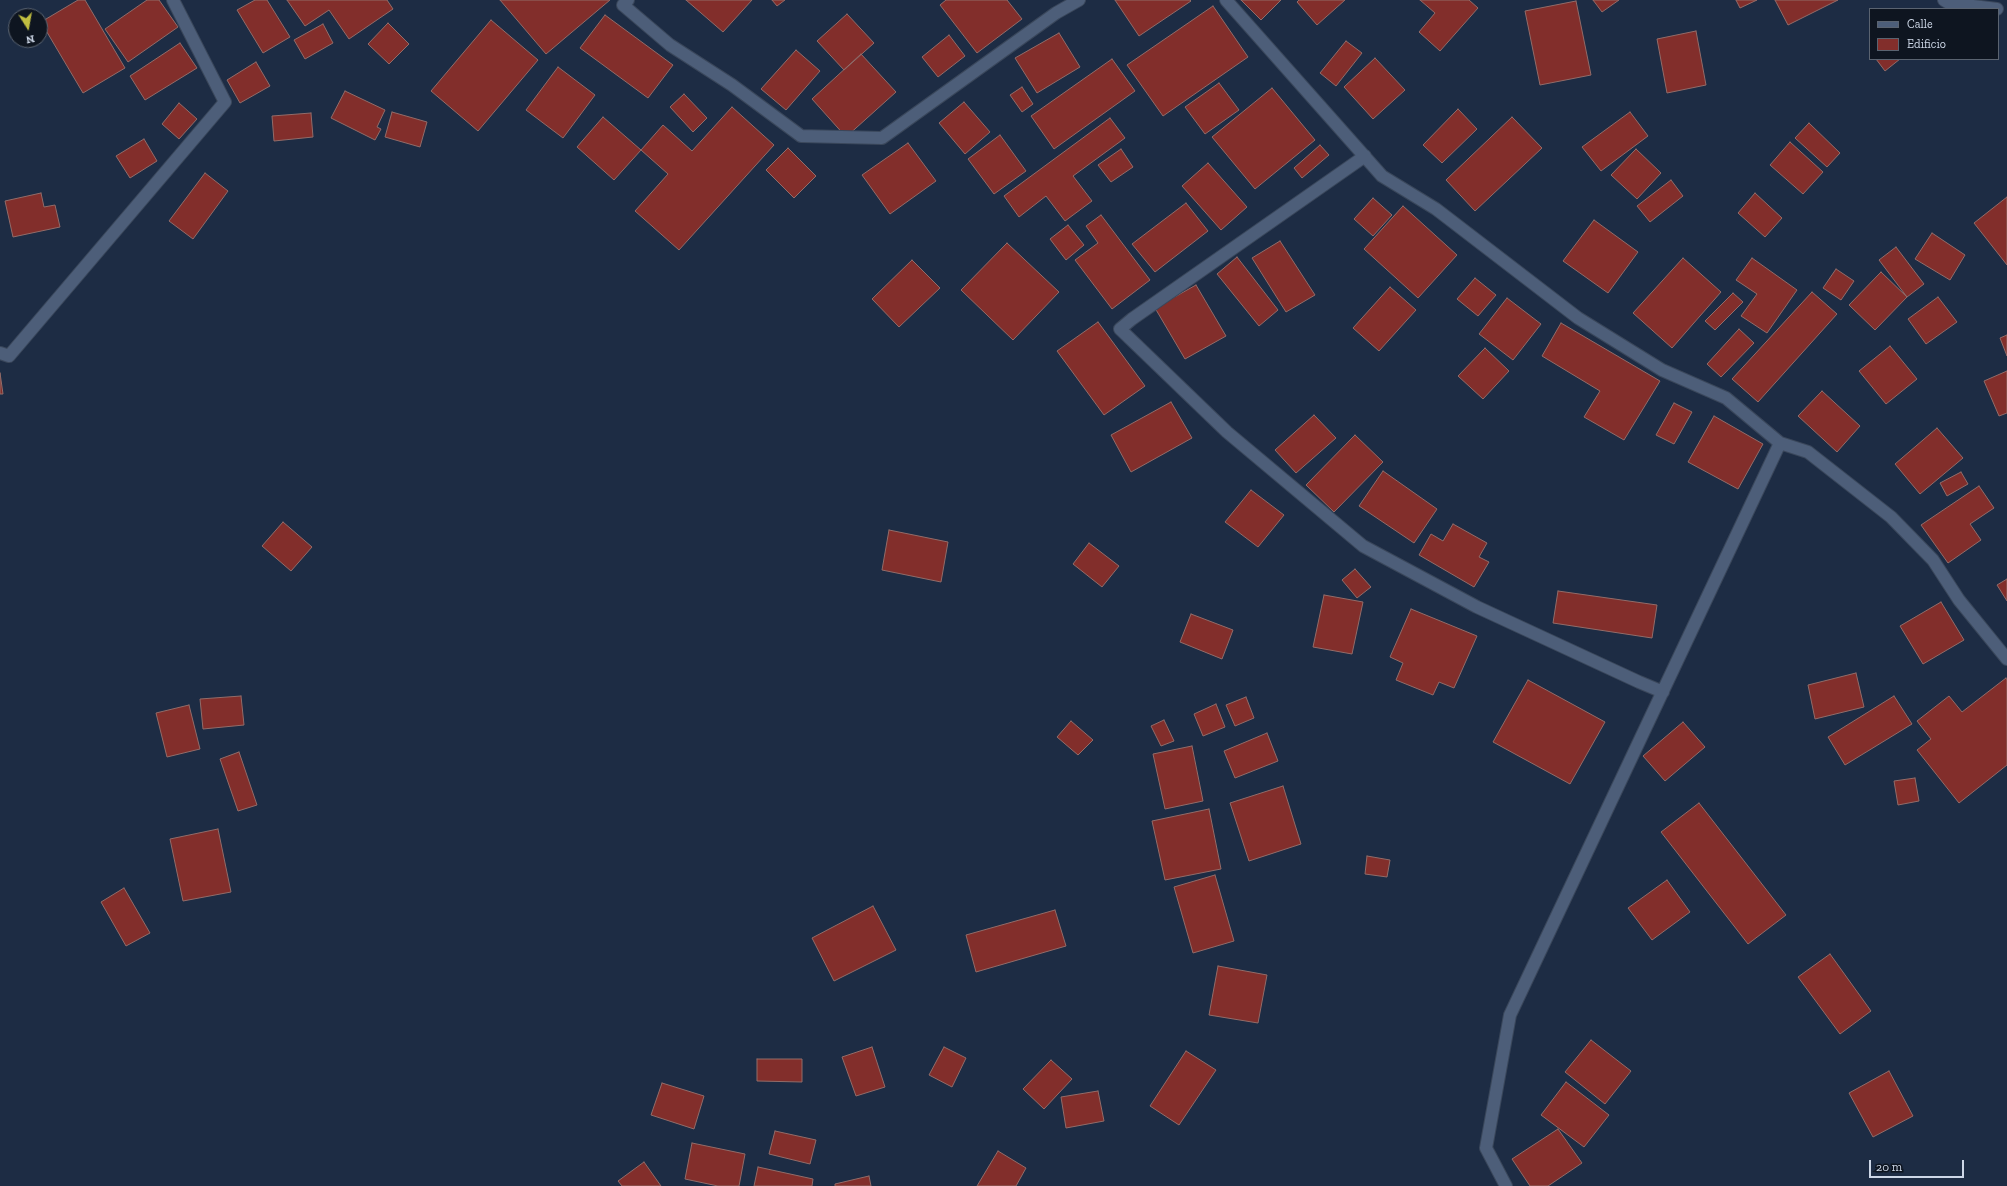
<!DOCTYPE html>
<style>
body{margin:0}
#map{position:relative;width:2007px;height:1186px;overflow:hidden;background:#1d2c44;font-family:"Zilla Slab",serif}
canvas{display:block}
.legend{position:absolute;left:1869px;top:8px;width:130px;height:52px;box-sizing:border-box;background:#0e1520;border:1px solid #5a6370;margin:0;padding:5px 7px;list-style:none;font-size:12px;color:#cdd7e7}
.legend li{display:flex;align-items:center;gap:8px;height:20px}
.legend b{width:20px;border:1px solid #5a6370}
.north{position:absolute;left:8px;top:8px;width:40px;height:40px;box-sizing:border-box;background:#0e1520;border:1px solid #5a6370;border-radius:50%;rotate:169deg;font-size:11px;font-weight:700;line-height:16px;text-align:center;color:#cdd7e7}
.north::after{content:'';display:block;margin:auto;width:14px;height:18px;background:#c0be40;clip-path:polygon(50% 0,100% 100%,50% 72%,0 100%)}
.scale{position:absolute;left:1869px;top:1160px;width:95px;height:18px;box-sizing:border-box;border:2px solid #cdd7e7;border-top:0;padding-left:5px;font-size:12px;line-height:14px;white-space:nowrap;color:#cdd7e7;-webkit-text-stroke:3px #0e1520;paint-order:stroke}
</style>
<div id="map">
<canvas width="2007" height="1186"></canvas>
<ul class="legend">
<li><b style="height:5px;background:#4d5e79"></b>Calle</li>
<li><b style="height:11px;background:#822e2b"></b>Edificio</li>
</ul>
<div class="north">N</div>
<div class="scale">20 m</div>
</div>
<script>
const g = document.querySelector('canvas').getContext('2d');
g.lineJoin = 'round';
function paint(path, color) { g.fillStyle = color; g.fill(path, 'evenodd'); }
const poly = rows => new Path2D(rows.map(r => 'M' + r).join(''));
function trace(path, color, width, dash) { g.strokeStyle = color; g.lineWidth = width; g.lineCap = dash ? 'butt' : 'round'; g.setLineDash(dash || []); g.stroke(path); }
const building = poly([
 [78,0,85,0,125,68,83,93,41,22,78,0],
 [147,0,159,0,178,27,128,62,105,29,147,0],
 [255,0,267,0,290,37,263,53,237,10,255,0],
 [287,0,387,0,393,9,349,39,329,10,305,26,287,0],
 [500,0,610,0,546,54,500,0],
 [686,0,752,0,723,32,686,0],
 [772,0,785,0,777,6,772,0],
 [946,0,1007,0,1022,19,977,53,940,5,946,0],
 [1115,0,1190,0,1191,1,1139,36,1115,0],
 [1241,0,1281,0,1261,20,1241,0],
 [1299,0,1345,0,1317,25,1297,2,1299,0],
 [1420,0,1469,0,1478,8,1440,51,1419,32,1435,13,1420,0],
 [1593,0,1619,0,1602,12,1593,0],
 [1736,0,1757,0,1740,8,1736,0],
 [1775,0,1838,0,1788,25,1775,0],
 [1576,1,1591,75,1540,85,1525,11,1576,1],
 [1213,6,1248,57,1163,116,1127,65,1213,6],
 [847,14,874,43,844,70,817,41,847,14],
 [605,15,673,65,648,98,580,48,605,15],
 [491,20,538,60,478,131,431,91,491,20],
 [388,23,409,44,389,64,368,44,388,23],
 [323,24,333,43,305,59,294,40,323,24],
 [1696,31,1706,85,1667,93,1657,39,1696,31],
 [1059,33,1080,67,1037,93,1015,58,1059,33],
 [949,35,965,56,938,77,922,57,949,35],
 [1346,41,1362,53,1336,86,1320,73,1346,41],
 [180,43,197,68,145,100,130,76,180,43],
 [796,50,820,71,786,110,761,89,796,50],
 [861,54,896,92,846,137,812,99,861,54],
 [1375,58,1405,90,1373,119,1344,87,1375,58],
 [1112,59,1135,91,1054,149,1031,116,1112,59],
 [1876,59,1900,59,1885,71,1876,59],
 [256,62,270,86,240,103,227,80,256,62],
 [558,67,595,95,563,138,526,110,558,67],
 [1219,83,1239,110,1205,134,1185,107,1219,83],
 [1022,87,1033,104,1022,112,1010,95,1022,87],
 [1272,88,1315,140,1255,189,1212,137,1272,88],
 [345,91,385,110,377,127,381,129,375,140,331,118,345,91],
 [684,94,707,118,693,132,670,107,684,94],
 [964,102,990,132,965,154,939,123,964,102],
 [179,103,197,119,179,139,162,124,179,103],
 [732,107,774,145,679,250,635,211,668,174,641,150,663,125,692,151,732,107],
 [1458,109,1477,129,1442,163,1423,145,1458,109],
 [392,112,427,122,420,147,385,137,392,112],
 [1630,112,1648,136,1601,171,1582,147,1630,112],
 [311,113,313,137,274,141,272,116,311,113],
 [603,117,641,150,614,180,577,147,603,117],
 [1512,117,1542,148,1475,211,1446,180,1512,117],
 [1110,118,1125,138,1073,176,1092,201,1065,221,1046,196,1019,217,1004,196,1110,118],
 [1809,123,1840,153,1827,167,1795,138,1809,123],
 [1000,135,1026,171,994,194,968,159,1000,135],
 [144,139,157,161,130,178,116,156,144,139],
 [1790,142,1823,172,1803,194,1770,165,1790,142],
 [908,143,936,181,890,214,862,175,908,143],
 [1320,145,1329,155,1302,178,1294,168,1320,145],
 [788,148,816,176,794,198,766,170,788,148],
 [1121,149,1133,167,1111,182,1098,165,1121,149],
 [1636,149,1661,173,1637,199,1611,175,1636,149],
 [1208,163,1247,207,1221,230,1182,186,1208,163],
 [205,173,228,191,193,239,169,221,205,173],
 [1671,180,1683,196,1650,222,1637,206,1671,180],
 [41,193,44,207,55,205,60,227,13,237,5,201,41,193],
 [1755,193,1782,218,1765,237,1738,213,1755,193],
 [2007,197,2007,265,1974,223,2007,197],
 [1373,198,1392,215,1373,236,1354,219,1373,198],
 [1186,203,1208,231,1155,272,1132,244,1186,203],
 [1403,206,1457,255,1418,298,1364,249,1403,206],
 [1101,215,1150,280,1112,309,1075,260,1098,243,1086,226,1101,215],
 [1594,220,1638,252,1608,293,1563,261,1594,220],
 [1068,225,1084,245,1066,260,1050,239,1068,225],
 [1932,233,1965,255,1950,280,1915,259,1932,233],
 [1280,241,1315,295,1286,312,1252,258,1280,241],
 [1007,243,1059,292,1013,340,961,290,1007,243],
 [1896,247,1924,284,1907,297,1879,260,1896,247],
 [1237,257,1278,310,1259,326,1217,274,1237,257],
 [1683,258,1721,292,1672,348,1633,313,1683,258],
 [1752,258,1797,290,1767,333,1741,316,1757,294,1736,280,1752,258],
 [912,260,940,288,899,327,872,299,912,260],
 [1836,269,1854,281,1841,300,1823,288,1836,269],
 [1881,272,1907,297,1875,330,1849,305,1881,272],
 [1475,278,1496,295,1478,316,1457,299,1475,278],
 [1196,285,1226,336,1185,359,1155,308,1196,285],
 [1390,287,1416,310,1379,351,1353,328,1390,287],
 [1812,292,1837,314,1758,402,1732,379,1812,292],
 [1733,293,1743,302,1715,330,1705,321,1733,293],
 [1938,297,1957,322,1926,344,1908,319,1938,297],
 [1507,298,1541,324,1513,360,1479,334,1507,298],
 [1098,322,1145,386,1104,415,1057,351,1098,322],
 [1561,323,1660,381,1624,440,1584,417,1600,391,1542,356,1561,323],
 [1739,329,1754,343,1721,377,1707,364,1739,329],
 [2007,335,2007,356,2000,338,2007,335],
 [1890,346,1917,379,1886,404,1859,371,1890,346],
 [1485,348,1509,371,1483,399,1458,376,1485,348],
 [2007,371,2007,413,1999,416,1984,381,2007,371],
 [0,373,3,394,0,394,0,373],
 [1822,391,1860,426,1837,452,1798,416,1822,391],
 [1171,402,1192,438,1131,472,1111,435,1171,402],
 [1674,403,1692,412,1674,444,1656,435,1674,403],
 [1314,415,1336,438,1296,473,1275,450,1314,415],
 [1714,416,1763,444,1738,489,1688,462,1714,416],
 [1937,428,1963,458,1920,494,1895,464,1937,428],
 [1355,435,1383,462,1334,512,1306,485,1355,435],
 [1383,471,1437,509,1414,543,1359,506,1383,471],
 [1961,472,1968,484,1947,496,1940,483,1961,472],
 [1979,486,1994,508,1970,524,1981,540,1948,563,1921,525,1979,486],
 [1251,490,1284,515,1258,547,1225,522,1251,490],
 [283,522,312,547,291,571,262,546,283,522],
 [1453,524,1487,543,1479,557,1489,562,1474,587,1419,555,1431,534,1443,541,1453,524],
 [889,530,948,542,941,582,882,570,889,530],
 [1089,543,1119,566,1102,587,1073,564,1089,543],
 [1355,569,1371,587,1357,598,1342,580,1355,569],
 [2007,579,2007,601,1997,585,2007,579],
 [1558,591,1657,605,1652,638,1553,623,1558,591],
 [1324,595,1363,602,1352,654,1313,647,1324,595],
 [1941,602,1964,640,1923,664,1900,626,1941,602],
 [1411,609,1477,636,1454,688,1439,682,1433,695,1396,680,1403,663,1390,657,1411,609],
 [1191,614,1233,630,1222,659,1180,642,1191,614],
 [1856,673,1864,707,1815,719,1808,685,1856,673],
 [2006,678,2007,680,2007,765,1959,803,1917,750,1931,739,1917,721,1949,696,1962,712,2006,678],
 [1528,680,1605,722,1570,784,1493,742,1528,680],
 [241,696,244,725,203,729,200,699,241,696],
 [1894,696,1912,724,1845,765,1828,737,1894,696],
 [1246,697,1254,718,1235,726,1226,705,1246,697],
 [1216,704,1225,727,1203,736,1194,714,1216,704],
 [189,705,200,749,167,757,156,713,189,705],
 [1164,720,1174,741,1161,746,1151,726,1164,720],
 [1071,721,1093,740,1078,755,1057,737,1071,721],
 [1683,722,1705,747,1665,781,1643,756,1683,722],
 [1267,733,1278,761,1235,778,1224,751,1267,733],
 [1192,746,1203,801,1165,809,1153,754,1192,746],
 [239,752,257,805,238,811,220,759,239,752],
 [1915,778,1919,801,1898,805,1894,781,1915,778],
 [1283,786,1301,844,1249,861,1230,803,1283,786],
 [1699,803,1786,915,1748,944,1661,832,1699,803],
 [1209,809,1221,869,1165,880,1152,821,1209,809],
 [218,829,231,892,183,901,170,839,218,829],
 [1367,856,1390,860,1387,877,1365,874,1367,856],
 [1215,875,1234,941,1193,953,1174,887,1215,875],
 [1667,880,1690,912,1652,940,1628,908,1667,880],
 [124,888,150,933,126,946,101,902,124,888],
 [873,906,896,950,834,981,812,938,873,906],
 [1055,910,1066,946,976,972,966,935,1055,910],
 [1830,954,1871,1011,1840,1034,1798,977,1830,954],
 [1218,966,1267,975,1258,1023,1209,1015,1218,966],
 [1591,1040,1631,1071,1605,1104,1565,1072,1591,1040],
 [872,1047,885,1087,856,1096,842,1057,872,1047],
 [944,1047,966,1058,952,1087,929,1075,944,1047],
 [1186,1051,1216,1070,1179,1125,1150,1106,1186,1051],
 [757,1059,802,1059,802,1082,757,1081,757,1059],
 [1051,1060,1072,1079,1044,1109,1023,1089,1051,1060],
 [1889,1071,1913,1116,1873,1137,1849,1093,1889,1071],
 [1566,1082,1609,1115,1584,1147,1541,1115,1566,1082],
 [662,1083,704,1096,694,1129,651,1115,662,1083],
 [1098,1091,1104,1121,1066,1128,1061,1097,1098,1091],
 [1558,1129,1582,1163,1548,1186,1530,1186,1512,1159,1558,1129],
 [775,1131,816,1140,810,1164,769,1154,775,1131],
 [692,1143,745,1154,739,1186,718,1186,685,1179,692,1143],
 [998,1151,1026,1168,1016,1186,977,1186,998,1151],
 [644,1162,661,1186,622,1186,618,1181,644,1162],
 [758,1167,813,1179,812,1186,754,1186,758,1167],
 [869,1176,871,1186,835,1186,835,1184,869,1176]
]);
const minor = poly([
 [628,0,623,5,670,45,732,85,801,136,882,138,1056,13,1079,0],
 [1226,0,1382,176,1436,209,1578,318,1662,370,1726,398,1780,443,1808,452,1891,517,1933,560,1959,600,2007,659],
 [1944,0,1949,3,1997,9],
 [1365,156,1132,319,1120,329,1227,432,1363,546,1477,607,1639,682,1663,692],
 [0,353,9,356,225,102,173,0],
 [1506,1186,1486,1148,1510,1015,1780,443]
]);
paint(building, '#822e2b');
trace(building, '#926c69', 1);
trace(minor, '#3a475b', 14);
trace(minor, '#4d5e79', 12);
</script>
